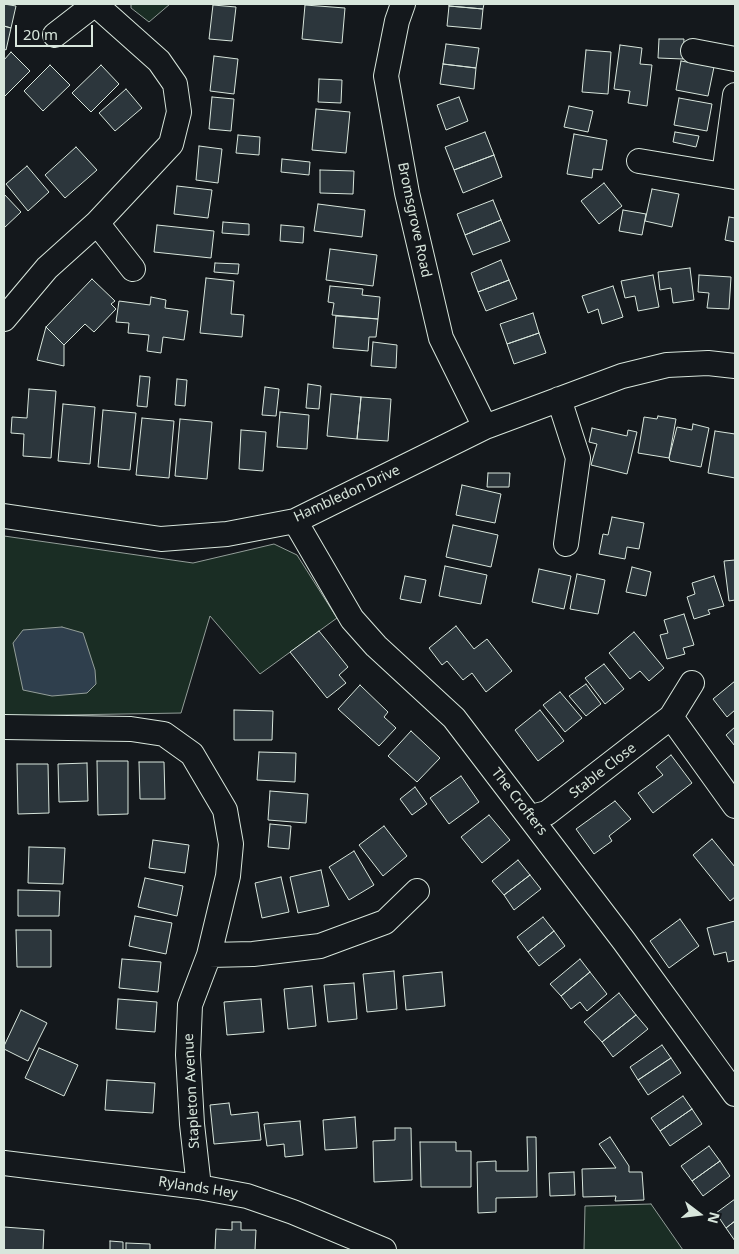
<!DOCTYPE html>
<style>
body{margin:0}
#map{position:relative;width:739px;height:1254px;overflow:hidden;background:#14181c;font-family:"Noto Sans",sans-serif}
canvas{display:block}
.frame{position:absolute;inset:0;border:5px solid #d8e6dc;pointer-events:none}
.north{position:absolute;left:674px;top:1189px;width:50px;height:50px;-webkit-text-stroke:4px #14181c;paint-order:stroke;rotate:105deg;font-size:14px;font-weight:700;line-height:20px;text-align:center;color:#d8e6dc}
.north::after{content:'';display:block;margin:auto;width:18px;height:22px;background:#d8e6dc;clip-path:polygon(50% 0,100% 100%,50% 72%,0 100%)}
.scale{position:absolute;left:15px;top:25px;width:78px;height:22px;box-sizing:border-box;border:2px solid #d8e6dc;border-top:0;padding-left:6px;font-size:15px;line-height:18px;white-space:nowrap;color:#d8e6dc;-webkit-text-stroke:4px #14181c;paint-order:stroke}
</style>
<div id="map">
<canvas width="739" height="1254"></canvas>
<div class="frame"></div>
<div class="north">N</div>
<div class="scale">20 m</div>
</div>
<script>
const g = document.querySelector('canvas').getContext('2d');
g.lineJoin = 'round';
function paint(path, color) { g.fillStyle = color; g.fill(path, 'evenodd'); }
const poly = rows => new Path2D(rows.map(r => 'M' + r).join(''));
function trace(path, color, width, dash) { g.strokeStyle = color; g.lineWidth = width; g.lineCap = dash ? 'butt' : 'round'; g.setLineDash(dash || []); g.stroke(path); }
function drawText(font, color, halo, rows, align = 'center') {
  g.font = font + ' "Noto Sans",sans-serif'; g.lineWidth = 4; g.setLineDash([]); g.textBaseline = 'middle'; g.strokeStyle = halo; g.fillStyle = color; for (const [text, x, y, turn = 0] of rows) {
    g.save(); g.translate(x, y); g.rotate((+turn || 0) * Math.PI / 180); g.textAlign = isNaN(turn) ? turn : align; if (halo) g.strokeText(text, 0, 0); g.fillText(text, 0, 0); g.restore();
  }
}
const green = poly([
 [131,4,170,4,149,22,131,8,131,4],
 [4,536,193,563,274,544,297,555,337,618,260,674,210,616,181,713,4,716,4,536],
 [651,1204,683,1250,584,1250,585,1206,651,1204]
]);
const water = poly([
 [62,627,83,633,95,670,96,684,87,693,52,696,23,690,13,643,23,630,62,627]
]);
const building = poly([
 [4,4,16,6,11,28,4,26,4,4],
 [449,4,484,4,483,9,449,6,449,4],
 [213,5,236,7,232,41,209,39,213,5],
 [305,5,345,8,342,43,302,39,305,5],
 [449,6,483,9,481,29,447,26,449,6],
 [4,26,11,28,6,50,4,49,4,26],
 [659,39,684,39,683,59,658,58,659,39],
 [446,44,479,48,476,68,443,64,446,44],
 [620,45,642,48,640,64,652,65,647,106,628,103,630,91,614,89,620,45],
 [586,50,611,52,608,94,582,92,586,50],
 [11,52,30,71,4,97,4,60,11,52],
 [214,56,238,59,234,94,210,91,214,56],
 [681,61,714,67,708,96,676,90,681,61],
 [443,64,476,68,474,89,440,84,443,64],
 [50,65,70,85,43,111,24,91,50,65],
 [101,65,119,84,91,112,72,93,101,65],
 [319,79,342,80,341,103,318,102,319,79],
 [126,89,142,108,115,131,99,113,126,89],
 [212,97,234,99,231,131,209,129,212,97],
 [459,97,468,121,446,130,437,105,459,97],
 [679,98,712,104,707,131,674,125,679,98],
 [569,106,593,111,588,132,564,127,569,106],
 [316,109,350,112,346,153,312,150,316,109],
 [485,132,494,155,454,170,445,147,485,132],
 [675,132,699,136,696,147,673,142,675,132],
 [574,134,607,140,602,170,593,169,592,178,567,174,574,134],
 [238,135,260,137,259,155,236,153,238,135],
 [199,146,222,149,218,183,196,180,199,146],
 [76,147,97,170,65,198,45,175,76,147],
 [494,155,502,177,463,193,454,170,494,155],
 [282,159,310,162,309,175,281,172,282,159],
 [27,166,49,192,28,211,6,184,27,166],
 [320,170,354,171,353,194,320,193,320,170],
 [604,183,622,206,599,224,581,201,604,183],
 [177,186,212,190,208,218,174,214,177,186],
 [652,189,679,194,672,227,645,221,652,189],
 [4,194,21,212,4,228,4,194],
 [493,200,501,220,465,235,457,214,493,200],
 [318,204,365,210,362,237,314,231,318,204],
 [623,210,646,214,642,235,619,231,623,210],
 [729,217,735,218,735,242,725,240,729,217],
 [501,220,510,241,473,255,465,235,501,220],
 [223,222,249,224,249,235,222,233,223,222],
 [157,225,214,231,211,258,154,252,157,225],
 [281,225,304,227,303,243,280,241,281,225],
 [330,249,377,255,373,286,326,280,330,249],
 [501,260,509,280,478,292,471,273,501,260],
 [215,263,239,264,238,274,214,272,215,263],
 [690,268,694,300,673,303,671,288,660,290,658,272,690,268],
 [653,275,659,307,638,311,635,296,625,298,621,281,653,275],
 [699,275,731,277,729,309,707,308,709,293,698,292,699,275],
 [206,278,234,281,231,314,244,315,242,337,200,333,206,278],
 [92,279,115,301,111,304,116,309,94,332,85,324,64,345,46,327,92,279],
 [509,280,517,299,486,311,478,292,509,280],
 [330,286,363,289,362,295,380,297,378,319,332,315,334,303,328,302,330,286],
 [613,286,623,317,602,324,598,309,588,313,582,296,613,286],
 [151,297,166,300,165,308,188,311,184,340,163,337,161,353,147,351,149,335,128,333,129,323,116,322,119,301,150,305,151,297],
 [533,313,539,333,507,344,500,324,533,313],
 [336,316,378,319,376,337,369,337,368,351,333,348,336,316],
 [46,327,64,345,64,366,37,360,46,327],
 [539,333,546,353,514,364,507,344,539,333],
 [373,342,397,345,396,368,371,366,373,342],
 [140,376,150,377,147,407,137,406,140,376],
 [177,379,187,380,185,406,175,405,177,379],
 [308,384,321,386,319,409,306,408,308,384],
 [265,387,279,389,276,416,262,415,265,387],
 [29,389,56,391,51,458,23,456,24,434,11,433,12,417,27,418,29,389],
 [331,394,361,397,357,439,327,436,331,394],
 [361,397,391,399,388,441,357,439,361,397],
 [63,404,95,407,90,464,58,461,63,404],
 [103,410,136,413,130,470,98,467,103,410],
 [280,412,309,415,307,449,277,447,280,412],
 [658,416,676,419,669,458,638,453,644,417,657,419,658,416],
 [142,418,174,421,169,478,136,475,142,418],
 [180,419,212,422,207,479,175,476,180,419],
 [693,424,709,428,701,467,670,461,669,458,677,427,692,430,693,424],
 [592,428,627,436,628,430,637,432,627,474,591,465,597,444,589,442,592,428],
 [241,430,266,432,263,471,239,469,241,430],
 [715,431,735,434,735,478,708,473,715,431],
 [488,473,510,473,509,487,487,487,488,473],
 [462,485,501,494,495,523,456,515,462,485],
 [612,517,644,523,639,549,627,547,625,559,599,554,603,534,608,535,612,517],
 [453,525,498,535,491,567,446,557,453,525],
 [735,560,735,600,729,601,724,561,735,560],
 [445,566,487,575,481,604,439,596,445,566],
 [632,567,651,572,646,596,626,592,632,567],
 [539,569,571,576,564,609,532,602,539,569],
 [577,574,605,580,598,614,570,609,577,574],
 [405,576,426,580,421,603,400,599,405,576],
 [714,576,724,606,708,610,710,614,694,619,687,597,695,594,692,583,714,576],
 [684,614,694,645,683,648,685,654,667,659,660,635,668,633,664,620,684,614],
 [456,626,474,649,487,639,512,671,486,692,472,673,463,680,447,661,442,665,429,648,456,626],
 [319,631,348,667,339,675,346,683,327,698,290,652,319,631],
 [634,632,664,668,649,681,640,671,630,679,609,653,634,632],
 [604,664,624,689,605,704,585,678,604,664],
 [735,681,735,710,727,717,713,699,735,681],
 [586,684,601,704,586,716,569,696,586,684],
 [360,685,388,712,384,717,396,728,379,746,338,709,360,685],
 [560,692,582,718,565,732,543,705,560,692],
 [234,710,273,711,272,740,234,740,234,710],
 [540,710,564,741,538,761,515,730,540,710],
 [735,727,735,746,726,735,735,727],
 [411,731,440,758,417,782,388,756,411,731],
 [259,752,296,753,295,782,257,780,259,752],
 [671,755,692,783,653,813,638,793,663,775,656,767,671,755],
 [97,761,128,761,128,814,98,815,97,761],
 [139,762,164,762,165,799,140,799,139,762],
 [87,763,88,801,59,802,58,764,87,763],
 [17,764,48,764,49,813,18,814,17,764],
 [461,776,479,802,449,824,430,798,461,776],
 [415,787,427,804,412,815,400,799,415,787],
 [270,791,308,794,306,823,268,820,270,791],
 [615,801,631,819,609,836,612,841,594,854,576,829,615,801],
 [489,815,510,840,482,863,461,837,489,815],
 [270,824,291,826,289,849,268,847,270,824],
 [384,826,407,856,383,876,359,845,384,826],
 [712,839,735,867,735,897,730,901,693,855,712,839],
 [153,840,189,845,185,873,149,868,153,840],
 [29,847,65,848,63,884,28,883,29,847],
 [354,851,374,885,349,900,329,867,354,851],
 [518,860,530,875,504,895,492,881,518,860],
 [321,870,329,906,298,913,290,877,321,870],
 [530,875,541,889,514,910,504,895,530,875],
 [281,877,289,912,262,918,255,883,281,877],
 [145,878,183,886,177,916,138,907,145,878],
 [18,890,60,891,59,916,18,916,18,890],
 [135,916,172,923,166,954,129,946,135,916],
 [543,917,554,931,528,952,517,937,543,917],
 [680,919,699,946,669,968,650,941,680,919],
 [735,921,735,960,728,962,726,952,714,955,707,928,735,921],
 [16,930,51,930,51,967,17,967,16,930],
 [554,931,565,946,539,966,528,952,554,931],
 [122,959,161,962,158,992,119,988,122,959],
 [580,959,590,972,561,996,550,984,580,959],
 [394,971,397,1009,367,1012,363,974,394,971],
 [442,972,445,1006,406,1010,403,976,442,972],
 [590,972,607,994,587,1011,580,1002,571,1009,561,996,590,972],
 [354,983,357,1019,328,1022,324,985,354,983],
 [312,986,316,1026,288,1029,284,989,312,986],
 [619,993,636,1015,602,1042,584,1022,619,993],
 [118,999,157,1002,155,1032,116,1029,118,999],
 [261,999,264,1032,227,1035,224,1002,261,999],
 [21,1010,47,1023,28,1061,4,1049,4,1046,21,1010],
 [636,1015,648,1029,613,1057,602,1042,636,1015],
 [662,1045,671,1058,638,1080,630,1067,662,1045],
 [39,1048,78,1065,64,1096,25,1078,39,1048],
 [671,1058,681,1073,648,1095,638,1080,671,1058],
 [107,1080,155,1083,153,1113,105,1110,107,1080],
 [683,1096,692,1109,660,1131,651,1118,683,1096],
 [229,1103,231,1115,258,1112,261,1140,214,1144,210,1105,229,1103],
 [692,1109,702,1124,670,1146,660,1131,692,1109],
 [355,1117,357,1148,325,1150,323,1120,355,1117],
 [300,1121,303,1155,285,1157,284,1144,267,1146,264,1124,300,1121],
 [395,1128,411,1128,412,1180,374,1182,373,1141,395,1140,395,1128],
 [527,1137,536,1137,537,1197,496,1198,496,1212,478,1213,477,1162,496,1161,496,1171,528,1171,527,1137],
 [610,1137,629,1166,629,1172,642,1172,644,1200,615,1201,616,1196,583,1197,582,1169,616,1168,599,1144,610,1137],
 [420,1142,456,1142,456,1151,471,1151,471,1187,421,1187,420,1142],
 [709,1146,720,1161,692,1181,681,1166,709,1146],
 [720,1161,730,1176,703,1196,692,1181,720,1161],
 [574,1172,575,1195,550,1196,549,1173,574,1172],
 [735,1199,735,1221,726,1228,716,1213,735,1199],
 [735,1221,735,1241,726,1228,735,1221],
 [232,1222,241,1222,241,1230,256,1230,255,1250,215,1250,216,1229,232,1230,232,1222],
 [4,1227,44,1230,43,1250,4,1250,4,1227],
 [110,1241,123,1242,123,1250,110,1250,110,1241],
 [126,1243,150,1244,150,1250,126,1250,126,1243]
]);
const minor = poly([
 [403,4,397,21,386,76,407,193,441,338,485,427],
 [55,35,95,4],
 [693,51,735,59],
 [639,161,735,177],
 [724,175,735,95],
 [97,223,133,269],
 [4,319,47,268,97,223,171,144,179,112,175,84,159,61,95,4],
 [559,399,578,458,566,544],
 [4,516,161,539,227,534,295,521,485,427,622,376,667,365,708,363,735,366],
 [295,521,352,619,376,646,454,718,624,941,735,1094],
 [671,717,735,806],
 [4,727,131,729,164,734,192,754,225,810,231,844,228,876,209,955,190,1005,188,1055,192,1124,199,1187],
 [531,817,547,813,671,717,692,683],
 [209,955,253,954,320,946,385,922,417,891],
 [4,1163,199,1187,247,1196,293,1212,384,1250]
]);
const streetNames = [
 ["Bromsgrove Road",414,220,78],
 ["Hambledon Drive",347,494,-25],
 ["Stable Close",603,771,-38],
 ["The Crofters",519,802,52],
 ["Stapleton Avenue",192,1091,-93],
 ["Rylands Hey",198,1188,9]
];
paint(green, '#1a2d24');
trace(green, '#939e99', 1);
paint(water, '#2f3f4d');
trace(water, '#939e99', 1);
paint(building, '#2c363c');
trace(building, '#d8e6dc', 1);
trace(minor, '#d8e6dc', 26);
trace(minor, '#14181c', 24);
drawText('14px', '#d8e6dc', '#14181c', streetNames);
</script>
